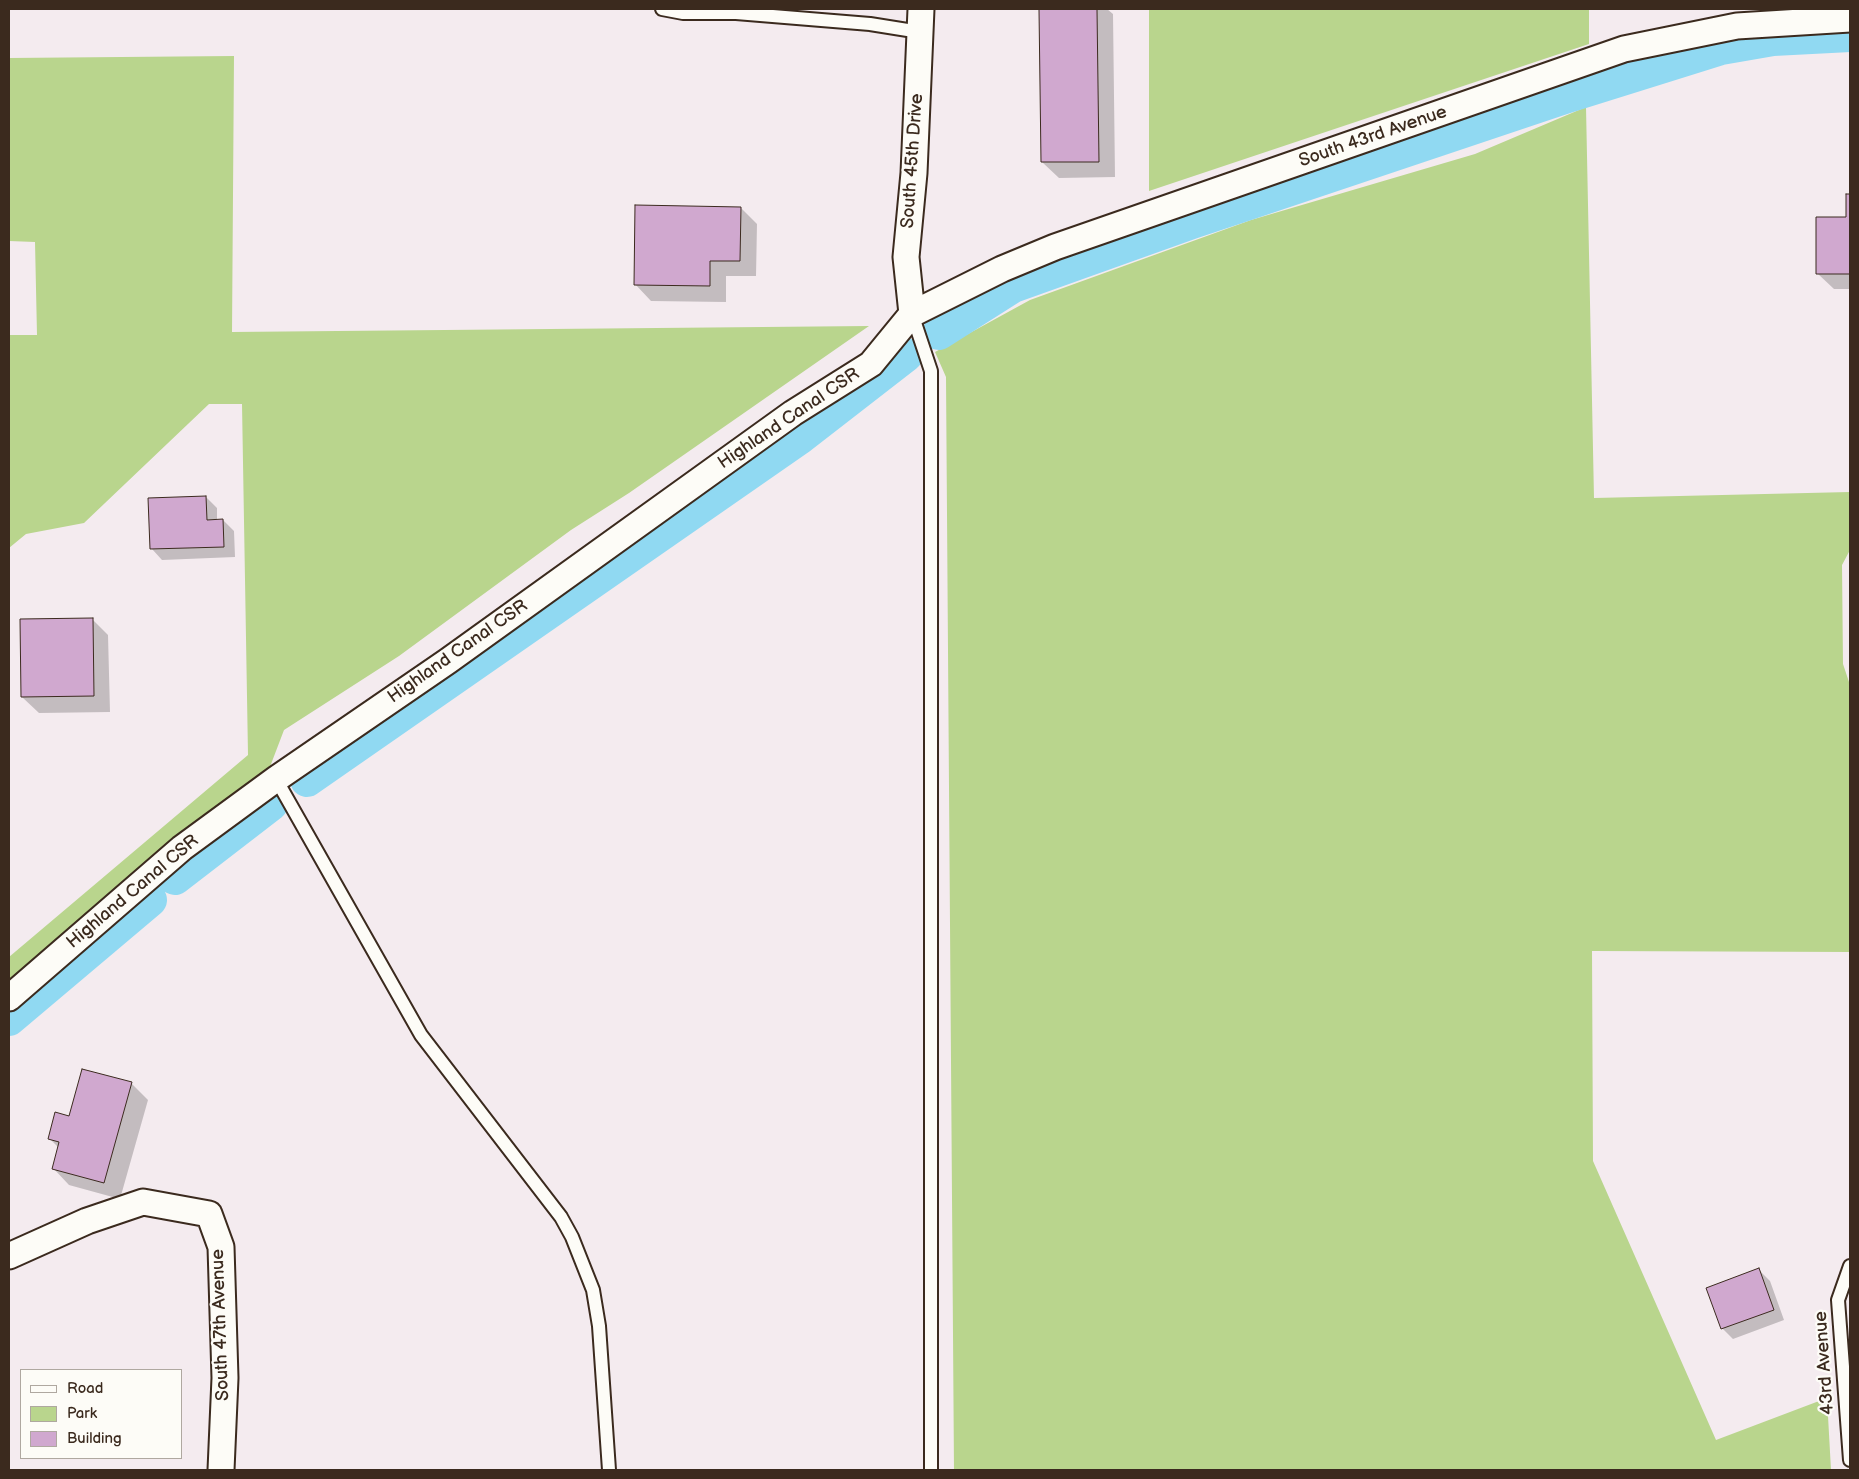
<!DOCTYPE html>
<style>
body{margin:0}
#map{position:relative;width:1859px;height:1479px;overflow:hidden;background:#f4ebef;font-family:"Balsamiq Sans",sans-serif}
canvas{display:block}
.frame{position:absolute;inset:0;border:10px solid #3b2a1e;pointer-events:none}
.legend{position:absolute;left:20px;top:1369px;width:162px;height:90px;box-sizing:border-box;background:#fdfcf7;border:1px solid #afa8a0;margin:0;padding:6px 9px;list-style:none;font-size:15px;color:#3b2a1e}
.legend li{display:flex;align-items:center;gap:10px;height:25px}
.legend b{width:25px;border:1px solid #afa8a0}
</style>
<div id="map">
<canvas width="1859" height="1479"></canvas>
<div class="frame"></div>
<ul class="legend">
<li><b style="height:6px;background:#fdfcf7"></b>Road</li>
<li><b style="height:14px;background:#b9d58d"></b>Park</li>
<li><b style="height:14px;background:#d0a8cf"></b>Building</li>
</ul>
</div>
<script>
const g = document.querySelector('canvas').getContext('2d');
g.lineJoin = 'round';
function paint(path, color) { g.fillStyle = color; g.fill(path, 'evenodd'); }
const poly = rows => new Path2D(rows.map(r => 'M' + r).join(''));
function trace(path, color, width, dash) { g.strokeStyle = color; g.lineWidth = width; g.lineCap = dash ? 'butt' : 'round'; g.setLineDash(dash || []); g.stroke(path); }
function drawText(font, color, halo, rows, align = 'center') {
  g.font = font + ' "Balsamiq Sans",sans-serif'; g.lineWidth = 4.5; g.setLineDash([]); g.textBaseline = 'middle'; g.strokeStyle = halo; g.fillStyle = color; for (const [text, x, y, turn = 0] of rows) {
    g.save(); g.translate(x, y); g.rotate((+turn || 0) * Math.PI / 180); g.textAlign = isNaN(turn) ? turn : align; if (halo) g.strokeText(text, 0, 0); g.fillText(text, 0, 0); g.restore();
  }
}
const green = poly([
 [1149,9,1589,9,1589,44,1149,191],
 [234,56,232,332,869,326,629,493,571,530,399,656,284,730,268,772,9,982,9,957,248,755,242,404,209,404,84,523,26,534,9,548,9,335,37,335,35,242,9,241,9,58],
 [1586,107,1594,498,1850,492,1850,550,1842,565,1843,664,1850,685,1850,952,1592,951,1593,1161,1716,1440,1827,1398,1831,1470,954,1470,946,377,935,352,1030,300,1251,220,1475,154]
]);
const shadow = poly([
 [1041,9,1107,9,1113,14,1115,177,1059,178,1042,162],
 [1847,196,1850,196,1850,289,1834,289,1817,273,1847,218],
 [741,208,757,224,756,276,726,276,726,302,651,301,635,284],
 [206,497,217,508,217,521,223,520,234,531,235,557,162,560,152,549],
 [92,619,108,635,110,712,39,713,22,697],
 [131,1083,148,1100,120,1199,69,1185,53,1168,59,1148,49,1138],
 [1759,1270,1770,1281,1784,1320,1733,1339,1722,1328]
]);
const canal = poly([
 [939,333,1013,286,1192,222,1568,96,1721,48,1773,39,1850,35],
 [307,780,799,438,906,355],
 [175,878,271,804],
 [9,1019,150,900]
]);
const building = poly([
 [1039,9,1097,9,1099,162,1041,162,1039,9],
 [1846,194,1850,194,1850,274,1816,274,1816,217,1846,217,1846,194],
 [635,205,741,207,740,261,710,261,710,286,634,285,635,205],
 [206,496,207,520,223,519,224,547,150,549,148,498,206,496],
 [93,618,94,696,21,697,20,619,93,618],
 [82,1069,132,1082,104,1183,52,1169,59,1142,48,1139,55,1112,69,1116,82,1069],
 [1759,1268,1774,1310,1721,1329,1706,1288,1759,1268]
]);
const lane = poly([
 [662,9,683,13,736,13,870,24,920,32],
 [912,314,931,371,931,1470],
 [276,779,421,1035,561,1217,572,1237,593,1290,599,1326,609,1470],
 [1850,1266,1838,1300,1850,1460]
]);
const street = poly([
 [912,314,906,257,914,173,921,9],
 [9,998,182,848,276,779,448,661,793,413,871,364,912,314,1002,269,1055,247,1624,49,1737,26,1850,19],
 [9,1256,87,1221,143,1202,209,1214,221,1247,225,1378,221,1470]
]);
const streetNames = [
 ["South 43rd Avenue",1373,137,-19],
 ["South 45th Drive",913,161,-86],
 ["Highland Canal CSR",789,419,-34],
 ["Highland Canal CSR",458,652,-35],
 ["Highland Canal CSR",133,892,-40],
 ["South 47th Avenue",221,1325,-92],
 ["43rd Avenue",1825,1363,-94]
];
paint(green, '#b9d58d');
paint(shadow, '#0003');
trace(canal, '#90d9f2', 34);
paint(building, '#d0a8cf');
trace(building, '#3b2a1e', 1);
trace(lane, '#3b2a1e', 16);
trace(street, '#3b2a1e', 29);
trace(lane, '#fdfcf7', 12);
trace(street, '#fdfcf7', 25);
drawText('18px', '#3b2a1e', '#fdfcf7', streetNames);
</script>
